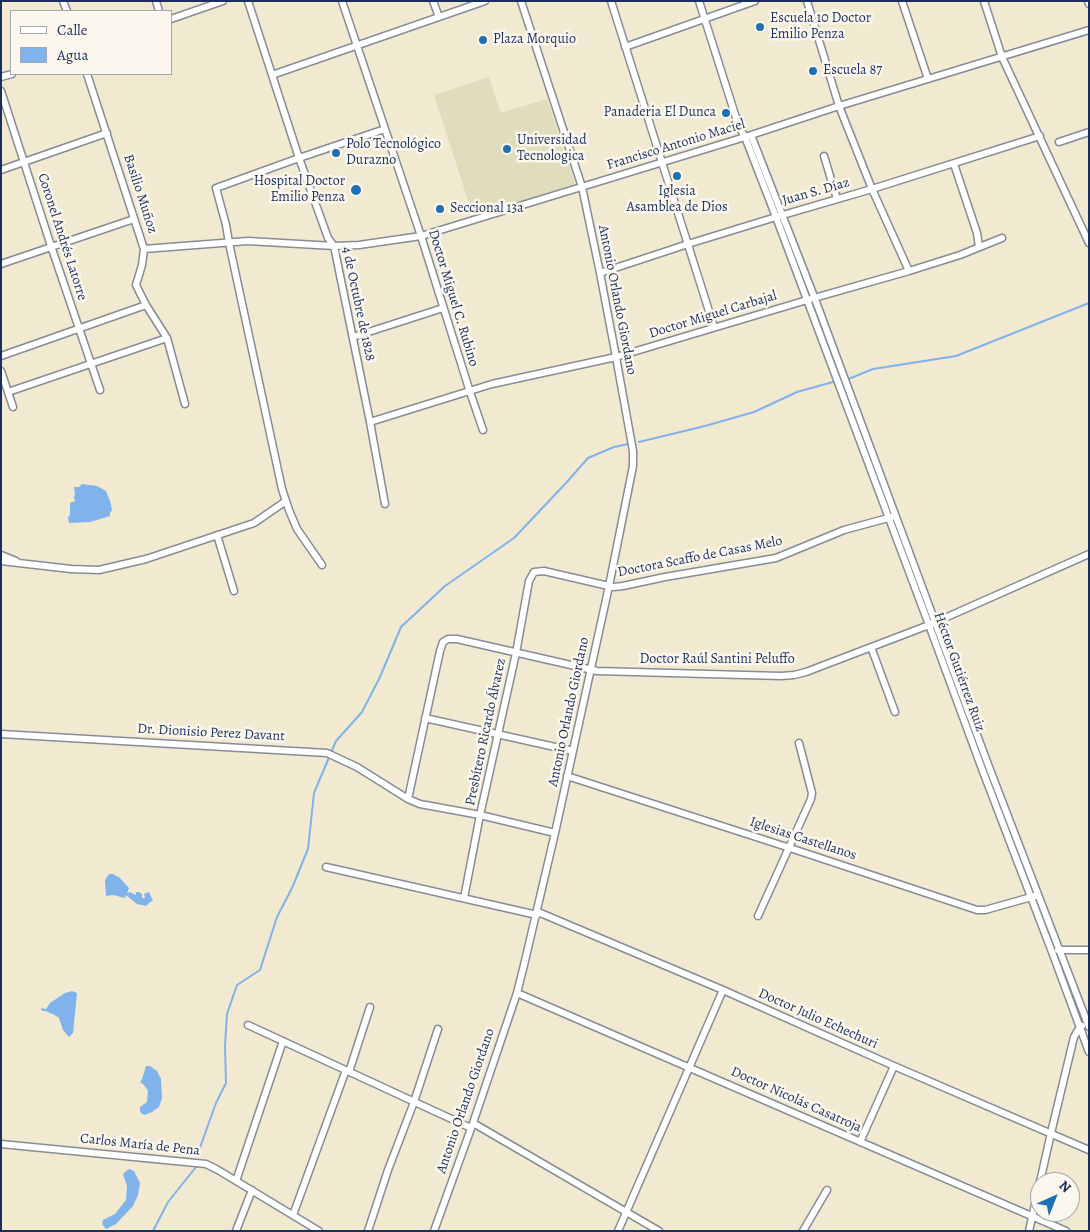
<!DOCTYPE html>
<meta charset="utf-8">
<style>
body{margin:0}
#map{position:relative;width:1090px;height:1232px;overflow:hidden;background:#f1e9d0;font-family:Alegreya,serif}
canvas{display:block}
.frame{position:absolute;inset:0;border:2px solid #1b2f5e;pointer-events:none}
.legend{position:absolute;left:10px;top:10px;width:162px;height:65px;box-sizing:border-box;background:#fbf7ec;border:1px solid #a1a7b3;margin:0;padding:6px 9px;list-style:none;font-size:15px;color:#1b2f5e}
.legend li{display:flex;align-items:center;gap:10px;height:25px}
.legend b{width:25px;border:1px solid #a1a7b3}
.north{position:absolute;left:1030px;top:1172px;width:50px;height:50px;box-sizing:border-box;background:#fbf7ec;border:1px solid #a1a7b3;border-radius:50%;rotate:44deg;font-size:14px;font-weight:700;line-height:20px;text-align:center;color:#1b2f5e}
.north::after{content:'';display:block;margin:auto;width:18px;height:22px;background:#1f6fb2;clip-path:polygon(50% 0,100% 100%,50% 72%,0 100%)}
</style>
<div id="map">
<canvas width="1090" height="1232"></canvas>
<div class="frame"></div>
<ul class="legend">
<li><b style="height:6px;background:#fff"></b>Calle</li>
<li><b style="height:14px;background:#80b2ec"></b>Agua</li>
</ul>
<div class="north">N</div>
</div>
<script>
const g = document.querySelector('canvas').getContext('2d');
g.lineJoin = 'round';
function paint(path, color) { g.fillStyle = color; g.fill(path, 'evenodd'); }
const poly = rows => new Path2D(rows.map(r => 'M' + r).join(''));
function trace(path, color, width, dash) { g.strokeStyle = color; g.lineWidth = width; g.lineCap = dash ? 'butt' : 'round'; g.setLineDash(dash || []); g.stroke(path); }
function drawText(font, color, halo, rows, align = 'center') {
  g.font = font + ' Alegreya,serif'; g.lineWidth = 5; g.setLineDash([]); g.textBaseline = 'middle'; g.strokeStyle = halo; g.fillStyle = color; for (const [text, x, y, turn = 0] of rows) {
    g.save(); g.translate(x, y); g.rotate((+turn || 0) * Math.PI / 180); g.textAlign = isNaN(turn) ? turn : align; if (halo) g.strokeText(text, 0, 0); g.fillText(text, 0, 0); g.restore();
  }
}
const built = poly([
 [489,77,501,113,547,99,575,184,473,216,434,95]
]);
const water = poly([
 [82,484,97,486,106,491,110,501,112,510,110,513,110,516,90,522,69,523,68,517,70,515,70,503,75,501,74,497,75,494,74,487,79,487],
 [109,874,113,874,120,878,129,888,127,893,130,892,136,895,136,892,139,892,142,894,142,898,145,898,144,894,149,892,153,901,150,902,146,906,137,904,126,895,125,898,113,895,106,896,105,880],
 [72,991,77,993,73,1033,69,1037,63,1030,59,1018,53,1014,45,1011,42,1011,41,1008,46,1009,50,1003,65,993],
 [146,1066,150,1066,157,1071,161,1079,162,1098,159,1107,152,1112,144,1115,140,1112,140,1107,147,1102,148,1091,144,1085,140,1082,142,1079],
 [129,1169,134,1171,140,1183,138,1195,133,1206,116,1224,106,1229,102,1224,103,1220,115,1214,126,1200,127,1186,123,1174]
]);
const stream = poly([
 [846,380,873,369,956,356,1089,303],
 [639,442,705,426,754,412,797,392,833,382],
 [197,1156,216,1103,226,1083,225,1046,227,1014,237,985,260,970,277,917,292,888,308,849,314,793,336,741,362,712,380,677,401,627,445,586,514,538,566,483,588,458,614,447,628,444],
 [153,1231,168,1202,196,1167]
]);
const street = poly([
 [63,1,67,11],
 [156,1,159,11],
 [248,1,299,158,328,238,334,246,370,422,385,504],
 [342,1,421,236,470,392,483,430],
 [433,1,439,17],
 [611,1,714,327],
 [699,1,739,127,745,137,776,217,929,625,982,769,1052,952,1089,1052],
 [807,1,839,106,872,189,909,271],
 [902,1,928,79],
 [984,1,1002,57,1089,243],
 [1088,1,1089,4],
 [171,19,223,1],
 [625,47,755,1],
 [87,74,144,249,142,265,136,285,146,305,167,338,185,404],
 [272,75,485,1],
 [1,77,12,74],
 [1,91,51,246,100,390],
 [751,135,815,299,989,767,1089,1027],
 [1059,142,1089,132],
 [824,156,837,199],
 [954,164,977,233,979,247],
 [1,170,107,133],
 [144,249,248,241,334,246,359,245,421,236,745,137,839,106,1089,30],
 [1,264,134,219],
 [600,273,688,244,776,217,872,189,1040,136],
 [353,337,443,308],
 [1,356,146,305],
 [1,371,13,407],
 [8,392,167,338],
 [370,422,492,384,616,357,807,300,909,271,960,255,1002,238],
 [217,535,234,591],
 [1,555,16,561],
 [1,561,71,569,99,570,146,559,254,523,286,501],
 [322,565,297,529,289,510,282,489,229,243,226,225,216,188,299,158,385,129],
 [871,647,895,712],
 [425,718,573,751],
 [1,734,327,753,357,767,408,799,420,804,480,815,555,833],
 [567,776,790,848,977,910,985,910,1035,896],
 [408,799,440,651,443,642,448,639,457,639,597,671,781,676,794,675,806,672,929,625,1089,554],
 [326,867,537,915],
 [464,898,480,815,516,653,529,581,534,572,544,571,613,587,623,586,665,577,776,558,844,530,892,517],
 [538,912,723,990,894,1066,1089,1150],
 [758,916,811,799,812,793,799,743],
 [1058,950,1089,950],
 [517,993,1066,1231],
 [248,1025,471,1128],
 [349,1072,370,1007],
 [473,1123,659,1231],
 [860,1142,894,1066],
 [1,1144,206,1164,218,1170,319,1231],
 [236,1181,283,1041],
 [293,1215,346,1070],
 [236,1231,252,1190],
 [368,1231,388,1170,414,1102,438,1029],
 [434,1231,473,1123,517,993,524,965,555,833,609,586,633,466,633,451,616,357,600,273,582,187,521,1],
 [618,1231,723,990],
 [803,1231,827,1190],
 [1029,1231,1051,1133,1074,1037,1078,1030,1082,1026]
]);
const markers = [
 [760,27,5,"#1f6fb2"],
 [483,40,5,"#1f6fb2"],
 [813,71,5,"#1f6fb2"],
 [726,113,5,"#1f6fb2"],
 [507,149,5,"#1f6fb2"],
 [336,153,5,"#1f6fb2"],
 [677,176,5,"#1f6fb2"],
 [356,190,6,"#1f6fb2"],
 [440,209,5,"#1f6fb2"]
];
const poiNames = [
 ["Escuela 10 Doctor",770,19],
 ["Emilio Penza",770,35],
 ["Plaza Morquio",493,40],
 ["Escuela 87",823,71],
 ["Panaderia El Dunca",716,113,"right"],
 ["Universidad",517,141],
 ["Tecnologica",517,157],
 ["Polo Tecnológico",346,145],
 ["Durazno",346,161],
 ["Hospital Doctor",345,182,"right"],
 ["Emilio Penza",345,198,"right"],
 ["Iglesia",677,192,"center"],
 ["Asamblea de Dios",677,208,"center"],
 ["Seccional 13a",450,209]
];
const streetNames = [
 ["Francisco Antonio Maciel",676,145,-17],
 ["Juan S. Díaz",816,192,-16],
 ["Basilio Muñoz",140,194,72],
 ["Coronel Andrés Latorre",62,237,72],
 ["Doctor Miguel C. Rubino",453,298,73],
 ["Antonio Orlando Giordano",617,300,79],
 ["4 de Octubre de 1828",358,304,78],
 ["Doctor Miguel Carbajal",713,315,-17],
 ["Doctora Scaffo de Casas Melo",700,557,-11],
 ["Doctor Raúl Santini Peluffo",717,660],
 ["Héctor Gutiérrez Ruiz",959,672,70],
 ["Antonio Orlando Giordano",569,712,-78],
 ["Presbítero Ricardo Álvarez",486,732,-78],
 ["Dr. Dionisio Perez Davant",211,733,3],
 ["Iglesias Castellanos",803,839,18],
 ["Doctor Julio Echechuri",818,1019,24],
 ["Doctor Nicolás Casatroja",796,1100,24],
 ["Antonio Orlando Giordano",466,1101,-71],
 ["Carlos María de Pena",140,1145,6]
];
paint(built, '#dfddbb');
paint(water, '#80b2ec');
trace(stream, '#80b2ec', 2);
trace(street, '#868c97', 9);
trace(street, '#fff', 6);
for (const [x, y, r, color] of markers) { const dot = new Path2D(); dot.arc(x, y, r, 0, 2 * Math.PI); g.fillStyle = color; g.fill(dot); trace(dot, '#fbf7ec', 2); }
drawText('14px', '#1b2f5e', '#fbf7ec', poiNames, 'left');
drawText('14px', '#1b2f5e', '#fbf7ec', streetNames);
</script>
